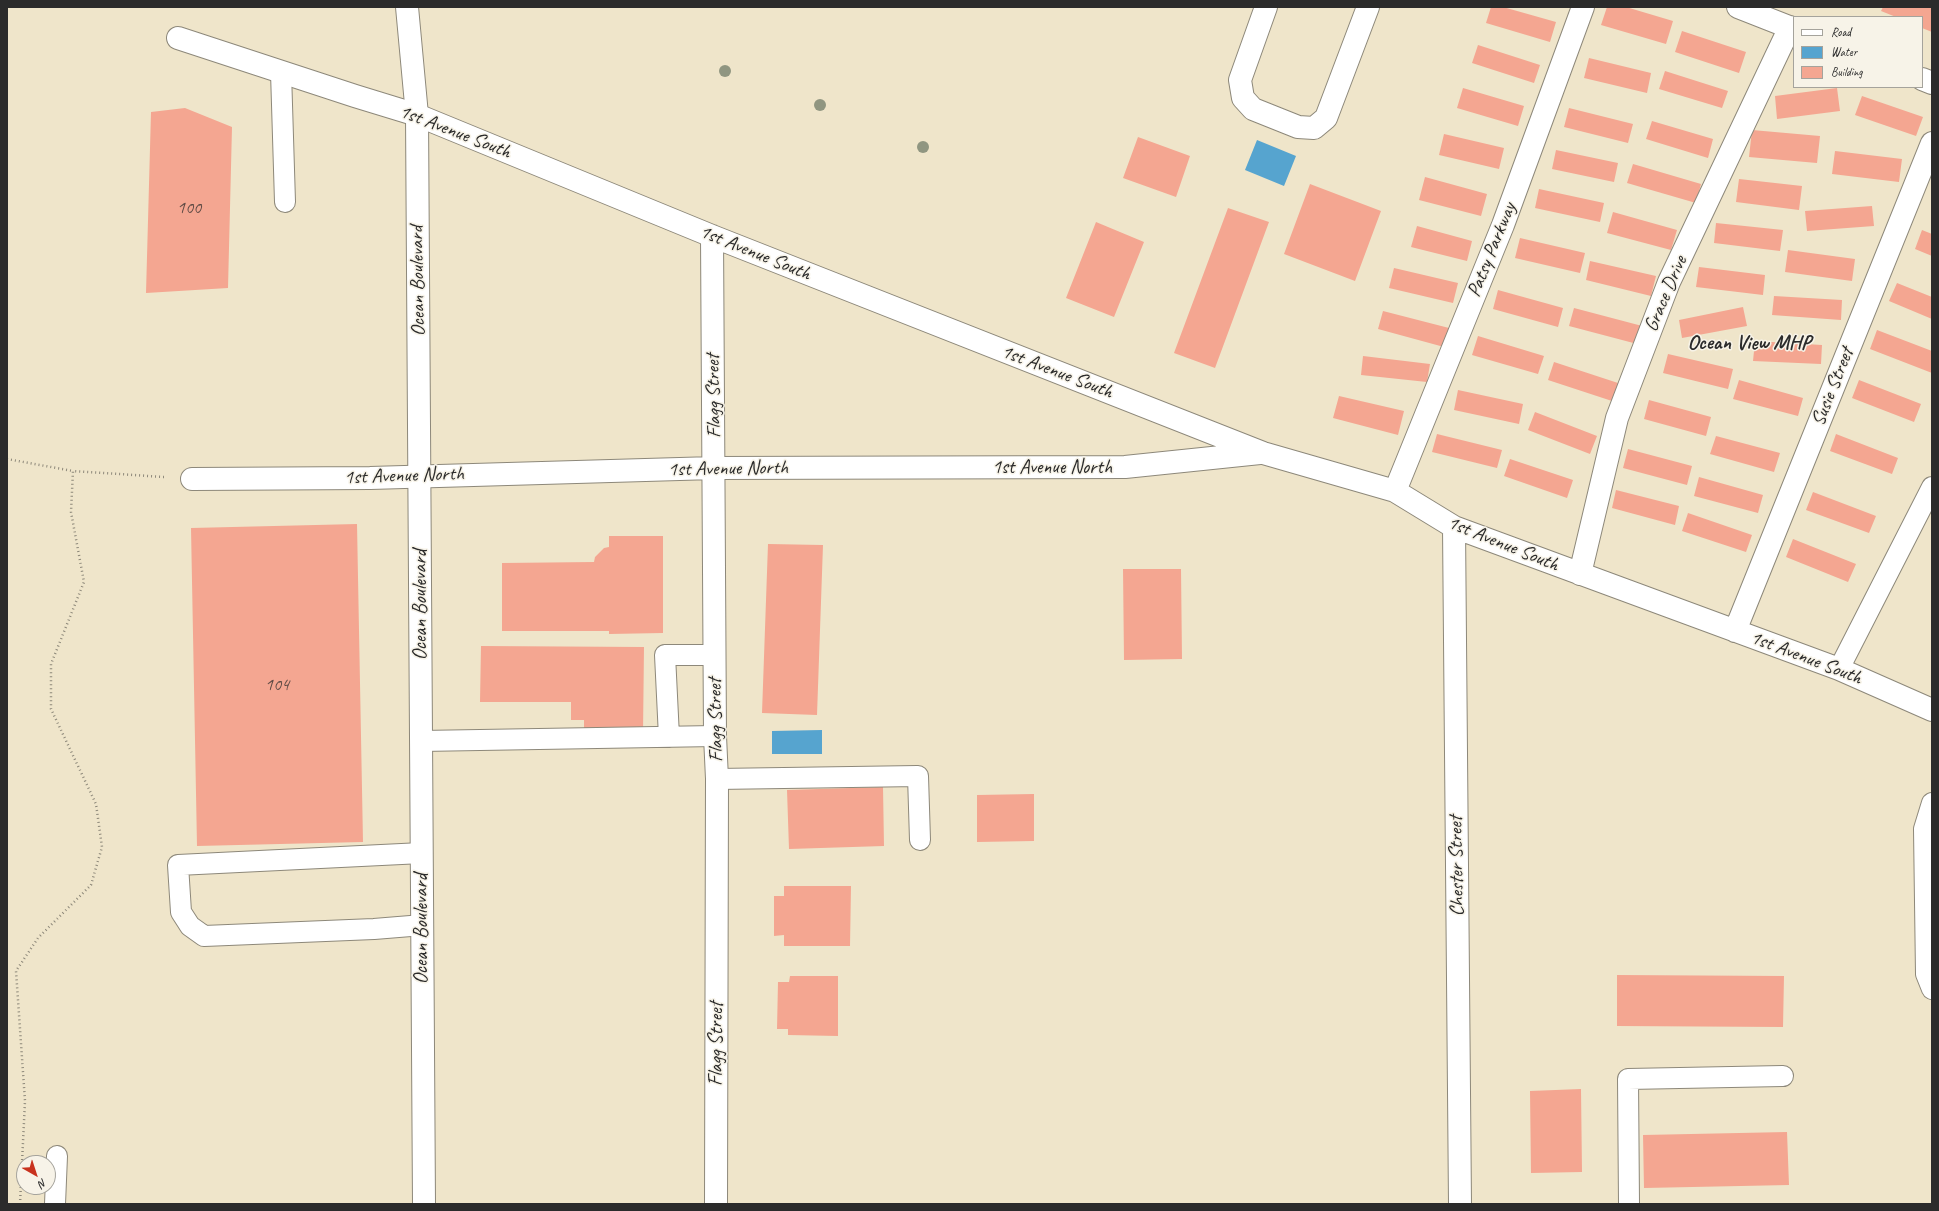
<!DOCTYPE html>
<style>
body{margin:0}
#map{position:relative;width:1939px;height:1211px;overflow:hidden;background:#efe5ca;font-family:Caveat,sans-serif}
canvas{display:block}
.frame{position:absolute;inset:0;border:8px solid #2b2b2b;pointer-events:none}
.legend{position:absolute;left:1793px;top:16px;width:130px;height:72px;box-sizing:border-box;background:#f7f3e8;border:1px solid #a5a39c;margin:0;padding:5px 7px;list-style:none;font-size:12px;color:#2b2b2b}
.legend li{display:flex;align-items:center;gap:8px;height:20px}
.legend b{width:20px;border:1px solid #a5a39c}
.north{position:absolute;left:16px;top:1155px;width:40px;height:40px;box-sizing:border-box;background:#f7f3e8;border:1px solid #a5a39c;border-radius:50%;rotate:141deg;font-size:11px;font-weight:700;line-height:16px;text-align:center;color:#2b2b2b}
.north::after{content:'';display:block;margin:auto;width:14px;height:18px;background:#c8321e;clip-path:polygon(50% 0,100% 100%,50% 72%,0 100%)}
</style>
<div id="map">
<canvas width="1939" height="1211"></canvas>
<div class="frame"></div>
<ul class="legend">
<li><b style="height:5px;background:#fff"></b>Road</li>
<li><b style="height:11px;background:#56a4cf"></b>Water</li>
<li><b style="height:11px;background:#f4a691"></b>Building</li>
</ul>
<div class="north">N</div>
</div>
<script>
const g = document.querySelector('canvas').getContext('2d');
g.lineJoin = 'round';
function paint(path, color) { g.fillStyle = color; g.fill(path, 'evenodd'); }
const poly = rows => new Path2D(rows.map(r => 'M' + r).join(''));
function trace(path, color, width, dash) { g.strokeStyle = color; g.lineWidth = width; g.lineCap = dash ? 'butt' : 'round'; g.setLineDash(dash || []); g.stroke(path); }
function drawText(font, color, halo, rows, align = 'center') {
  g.font = font + ' Caveat,sans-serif'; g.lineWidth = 3; g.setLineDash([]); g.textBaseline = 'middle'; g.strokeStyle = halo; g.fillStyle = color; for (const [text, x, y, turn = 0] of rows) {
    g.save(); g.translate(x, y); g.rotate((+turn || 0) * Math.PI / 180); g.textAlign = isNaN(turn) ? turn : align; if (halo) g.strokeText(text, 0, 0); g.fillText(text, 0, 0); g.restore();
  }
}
const water = poly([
 [1257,140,1296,156,1284,186,1245,170],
 [822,730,822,754,772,754,772,731]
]);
const building = poly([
 [1491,7,1503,7,1556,22,1550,42,1486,23],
 [1607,7,1626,7,1673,21,1666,44,1601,25],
 [1883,7,1932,7,1932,32,1922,28,1922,17,1896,17,1881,11],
 [1682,31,1746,52,1739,73,1675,52],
 [1478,45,1540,65,1534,83,1472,63],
 [1589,58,1651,73,1647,93,1584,78],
 [1665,71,1728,91,1722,108,1659,89],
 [1463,88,1524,106,1518,126,1457,108],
 [1837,88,1840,111,1777,119,1775,96],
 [1862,96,1923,117,1916,136,1855,115],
 [185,108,232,127,228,288,146,293,151,112],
 [1569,108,1633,124,1628,143,1564,127],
 [1652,121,1713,139,1708,158,1646,139],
 [1752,130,1820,136,1817,163,1749,157],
 [1444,134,1504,148,1499,169,1439,155],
 [1138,137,1190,156,1176,197,1123,178],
 [1556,150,1618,163,1614,182,1552,169],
 [1835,151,1902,159,1899,182,1832,174],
 [1633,164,1701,184,1696,203,1627,183],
 [1425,177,1487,194,1481,216,1419,200],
 [1739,179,1802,186,1799,210,1736,202],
 [1310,184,1381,211,1355,281,1284,254],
 [1539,189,1604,203,1600,222,1535,208],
 [1872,206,1874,226,1807,231,1805,211],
 [1228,208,1269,222,1215,368,1174,353],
 [1613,212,1677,230,1671,250,1607,233],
 [1096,222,1144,242,1114,317,1066,298],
 [1716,223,1783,230,1780,251,1714,243],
 [1417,226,1472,241,1467,261,1411,247],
 [1922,230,1932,234,1932,256,1915,249],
 [1520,238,1585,253,1580,273,1515,258],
 [1788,250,1855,259,1852,281,1785,272],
 [1590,261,1656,276,1651,296,1586,280],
 [1699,267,1765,275,1763,295,1696,287],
 [1394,268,1458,283,1453,303,1389,288],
 [1897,283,1932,297,1932,319,1889,301],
 [1498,290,1563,308,1558,327,1493,309],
 [1774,296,1842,300,1841,320,1772,315],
 [1743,307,1747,326,1682,338,1679,320],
 [1574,308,1646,327,1641,345,1569,326],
 [1383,311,1449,328,1444,347,1378,329],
 [1877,330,1932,351,1932,373,1870,349],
 [1478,336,1544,356,1538,374,1472,355],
 [1755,341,1822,345,1821,364,1753,361],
 [1668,354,1733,369,1728,389,1663,373],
 [1363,356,1430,364,1427,382,1361,375],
 [1554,362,1618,383,1612,401,1548,380],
 [1739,380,1803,398,1798,416,1733,399],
 [1859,380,1921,404,1914,422,1852,398],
 [1458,390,1523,404,1519,424,1454,410],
 [1339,396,1404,411,1398,435,1333,418],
 [1649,400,1711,417,1706,436,1644,419],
 [1535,412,1597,436,1590,454,1528,430],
 [1437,434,1502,450,1497,468,1432,452],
 [1836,434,1898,458,1892,474,1830,451],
 [1716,436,1780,453,1774,472,1710,454],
 [1628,449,1692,466,1687,485,1623,468],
 [1510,459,1573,480,1567,498,1504,476],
 [1699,477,1763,495,1758,513,1694,496],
 [1616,490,1679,506,1675,525,1612,508],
 [1813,492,1876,516,1869,533,1806,510],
 [1688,513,1752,535,1746,552,1682,531],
 [357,524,363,842,197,846,191,528],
 [609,536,663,536,663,633,609,634,609,631,502,631,502,563,594,562,595,557,604,548,609,547],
 [1793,539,1856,564,1848,582,1786,557],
 [768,544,823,545,817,715,762,713],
 [1123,569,1181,569,1182,659,1124,660],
 [481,646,644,647,643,733,584,733,584,720,571,720,571,702,480,702],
 [883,787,884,846,789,849,787,790],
 [1034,794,1034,841,977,842,977,795],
 [784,886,851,886,850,946,784,946,784,935,774,936,774,896,784,896],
 [1617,975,1784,976,1783,1027,1617,1026],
 [790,976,838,976,838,1036,788,1035,788,1029,777,1029,778,982,789,982],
 [1581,1089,1582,1172,1531,1173,1530,1091],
 [1787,1132,1789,1185,1644,1188,1643,1135]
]);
const path = poly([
 [7,459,73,471],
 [20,1204,25,1101,16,971,38,938,91,885,102,847,96,804,51,709,51,664,84,582,71,512,73,471,164,477]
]);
const lane = poly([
 [281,72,285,202],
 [1839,669,1932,487],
 [669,737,665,655,715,655],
 [421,741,715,736],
 [717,779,918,776,920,840],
 [1932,803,1924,829,1926,974,1932,989],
 [422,853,178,865,181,912,190,926,204,936,374,929,423,925],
 [55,1204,57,1156],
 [1629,1204,1628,1079,1783,1076]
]);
const street = poly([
 [1266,7,1240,80,1243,98,1253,109,1298,127,1314,128,1326,118,1368,7],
 [1738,7,1794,29],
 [178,38,355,96,417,115,712,236,1263,453,1395,491,1454,527,1839,669,1932,710],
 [1922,79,1932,83],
 [712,236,715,736,717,779,716,1204],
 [192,479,370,478,714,468,1125,467,1260,453],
 [1395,491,1503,225,1583,7],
 [1454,527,1460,1204],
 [1580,574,1617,418,1669,282,1790,27],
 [1735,631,1932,143]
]);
const secondary = poly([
 [407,7,417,115,424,1204]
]);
const trees = [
 [725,71],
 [820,105],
 [923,147]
];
const numberNames = [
 ["100",189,208],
 ["104",277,685]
];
const streetNames = [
 ["1st Avenue South",455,132,21],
 ["Patsy Parkway",1492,250,-68],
 ["1st Avenue South",755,253,22],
 ["Ocean Boulevard",418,281,-91],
 ["Grace Drive",1666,294,-67],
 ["1st Avenue South",1057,372,21],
 ["Susie Street",1833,387,-68],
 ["Flagg Street",714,396,-91],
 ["1st Avenue North",1052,468],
 ["1st Avenue North",728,469,-1],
 ["1st Avenue North",404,476,-2],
 ["1st Avenue South",1503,544,22],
 ["Ocean Boulevard",421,605,-90],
 ["1st Avenue South",1806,658,21],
 ["Flagg Street",716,720,-91],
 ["Chester Street",1457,866,-91],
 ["Ocean Boulevard",422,929,-90],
 ["Flagg Street",717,1044,-90]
];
const neighbourhoodNames = [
 ["Ocean View MHP",1749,343]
];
paint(water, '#56a4cf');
paint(building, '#f4a691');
trace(lane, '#8d887a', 22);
trace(street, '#8d887a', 24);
trace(secondary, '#8d887a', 24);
trace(path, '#8d887a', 2.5, [1, 3]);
trace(lane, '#fff', 20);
trace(street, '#fff', 22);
trace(secondary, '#fff', 22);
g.fillStyle = '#909681';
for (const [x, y] of trees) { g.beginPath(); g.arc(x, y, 6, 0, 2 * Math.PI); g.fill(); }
drawText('18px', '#5d4a44', null, numberNames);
drawText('20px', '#2b2b2b', '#f7f3e8', streetNames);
drawText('bold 21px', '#2b2b2b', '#f7f3e8', neighbourhoodNames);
</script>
